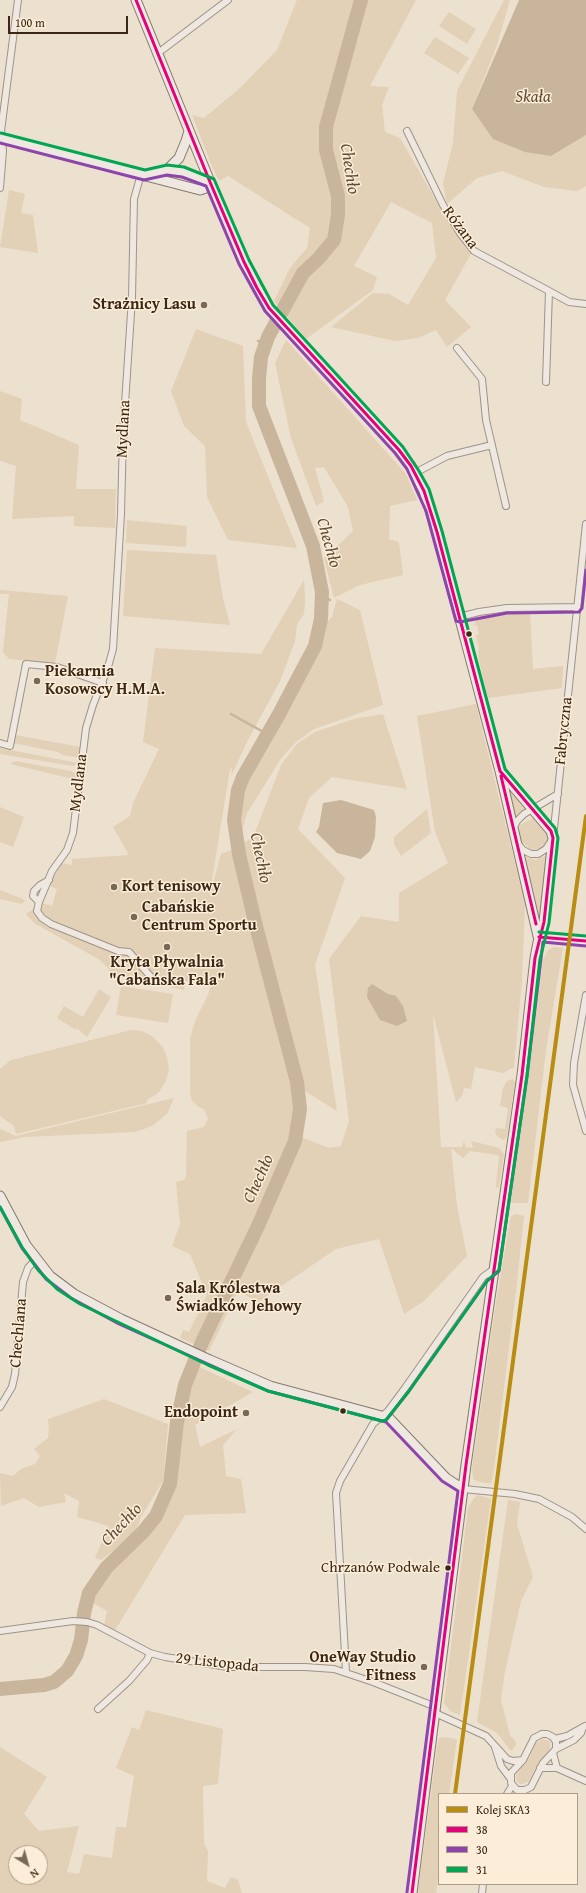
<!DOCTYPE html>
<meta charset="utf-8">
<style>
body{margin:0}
#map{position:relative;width:586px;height:1893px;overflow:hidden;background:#ece0ce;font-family:"Gentium Book Plus",serif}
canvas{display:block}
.legend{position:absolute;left:438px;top:1793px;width:140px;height:92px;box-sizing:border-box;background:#fbedd7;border:1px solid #ae9e89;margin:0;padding:5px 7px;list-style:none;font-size:12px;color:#3a2715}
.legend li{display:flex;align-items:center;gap:8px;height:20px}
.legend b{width:20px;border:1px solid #ae9e89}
.north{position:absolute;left:8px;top:1845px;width:40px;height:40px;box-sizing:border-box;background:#fbedd7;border:1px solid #ae9e89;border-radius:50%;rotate:143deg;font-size:11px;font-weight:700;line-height:16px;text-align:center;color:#3a2715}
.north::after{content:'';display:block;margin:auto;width:14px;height:18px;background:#786856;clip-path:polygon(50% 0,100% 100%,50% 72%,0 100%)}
.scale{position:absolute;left:8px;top:16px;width:120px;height:18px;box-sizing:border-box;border:2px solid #3a2715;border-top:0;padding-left:5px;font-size:12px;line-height:14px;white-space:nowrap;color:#3a2715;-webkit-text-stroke:3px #fbedd7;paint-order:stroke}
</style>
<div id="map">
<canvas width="586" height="1893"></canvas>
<ul class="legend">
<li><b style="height:5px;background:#b98c12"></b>Kolej SKA3</li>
<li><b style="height:5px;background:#e5007d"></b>38</li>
<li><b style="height:5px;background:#8e44ad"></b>30</li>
<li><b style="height:5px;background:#00a651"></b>31</li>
</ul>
<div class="north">N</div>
<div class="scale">100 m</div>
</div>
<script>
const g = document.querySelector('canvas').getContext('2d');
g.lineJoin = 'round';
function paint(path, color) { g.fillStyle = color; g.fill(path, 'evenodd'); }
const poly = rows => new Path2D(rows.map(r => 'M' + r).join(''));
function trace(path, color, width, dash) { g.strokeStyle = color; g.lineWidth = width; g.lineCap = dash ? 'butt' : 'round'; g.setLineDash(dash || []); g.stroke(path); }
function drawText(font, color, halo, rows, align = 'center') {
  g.font = font + ' "Gentium Book Plus",serif'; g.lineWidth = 3; g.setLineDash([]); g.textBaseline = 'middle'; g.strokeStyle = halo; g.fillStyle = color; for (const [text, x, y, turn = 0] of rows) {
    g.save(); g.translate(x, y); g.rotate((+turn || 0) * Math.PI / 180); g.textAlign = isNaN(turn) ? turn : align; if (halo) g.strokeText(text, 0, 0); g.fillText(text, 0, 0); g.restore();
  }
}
const green = poly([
 [297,0,416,0,370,86,389,87,382,105,385,132,400,138,442,211,472,252,445,300,471,327,447,347,436,330,418,338,395,341,331,327,373,293,389,294,408,305,436,258,432,223,391,202,354,266,377,277,373,290,306,339,274,301,290,268,307,248,310,228,228,176,219,181,213,169,192,115,204,118,240,88,277,50],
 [504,0,510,0,497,45,472,109,551,156,586,135,586,186,577,191,544,187,502,171,477,178,447,204,443,183,453,143,457,91],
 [449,12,476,29,467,44,439,26],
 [435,37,469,58,458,74,424,53],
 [9,190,25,194,21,213,33,215,38,253,0,247],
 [196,329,243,346,246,422,297,548,228,540,207,497,205,446,184,426,171,391],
 [286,340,406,474,417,500,390,506,389,539,399,542,403,575,360,585,334,598,324,559,353,531,348,507,324,467,315,468,324,501,316,506,291,438,275,363],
 [0,391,22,399,20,420,79,445,76,489,116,489,115,528,74,526,74,516,12,519,16,466,0,461],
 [127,520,187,526,186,547,126,543],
 [127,550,216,555,223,598,230,625,123,616],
 [304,580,305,601,304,614,297,624,295,641,280,681,247,742,231,776,232,767,230,769,209,898,221,854,232,850,291,1077,296,1107,290,1141,202,1331,194,1344,180,1338,183,1330,189,1332,207,1295,190,1254,172,1246,180,1224,176,1182,184,1180,186,1176,187,1131,204,1127,208,1119,204,1109,199,1107,192,1101,190,1093,190,1039,195,1021,208,995,211,985,185,981,184,990,112,975,107,967,100,960,34,923,26,914,42,903,52,906,57,889,52,887,50,884,61,863,72,865,72,859,129,855,113,827,130,816,133,803,159,749,143,742,155,648,261,654],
 [0,590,68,596,55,663,9,659,3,652,9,594,0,594],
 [337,599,360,610,383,705,314,729,296,742,282,757,247,813,241,834,238,825,240,793,253,763,298,687,320,637,322,621,328,621,332,617],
 [530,612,533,669,563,666,562,688,488,698,478,656,479,647,476,635,479,634,477,625,474,626,476,620,480,616],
 [476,704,525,904,522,980,514,1067,503,1073,475,1067,471,1089,464,1088,462,1096,456,1102,433,1014,441,1147,462,1147,464,1141,466,1147,469,1147,470,1148,473,1147,471,1141,499,1148,504,1154,499,1188,496,1187,496,1184,499,1157,498,1155,470,1151,463,1158,451,1148,457,1206,467,1256,424,1301,404,1314,379,1239,336,1249,258,1302,238,1291,209,1351,203,1348,213,1323,295,1158,301,1137,329,1148,341,1146,349,1121,329,959,361,916,399,922,399,893,448,863,435,832,417,716],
 [383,714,407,789,332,777,309,798,298,829,345,878,315,965,337,1111,303,1090,296,1055,240,847,254,835,281,765,297,744,315,732,354,719],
 [15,735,81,747,81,758,63,755,58,752,13,743],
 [0,748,36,755,79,763,73,766,0,754],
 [15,761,71,771,77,775,77,780,10,764],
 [506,787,528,808,522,811,514,819],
 [0,807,24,817,13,847,0,842],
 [427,809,431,833,401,856,394,844,394,837],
 [533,818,538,820,545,828,547,839,544,846,539,849,532,850,522,842,519,832,520,825],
 [547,855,540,919,538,920,525,857,536,860],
 [0,890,25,900,22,904,0,899],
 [554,947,563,948,546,1050,528,1203,512,1203,511,1200,532,1049,543,960,548,950],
 [121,986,173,994,168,1023,116,1015],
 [99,989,111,997,87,1037,77,1028,76,1030,57,1018,64,1006,83,1017],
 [131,1030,142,1031,152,1036,163,1047,167,1057,169,1070,165,1083,158,1093,147,1100,147,1103,16,1134,14,1126,0,1116,0,1069,11,1060],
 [513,1079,515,1082,507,1134,506,1138,503,1140,497,1136,495,1131,496,1128,505,1129,508,1108,500,1106,503,1088,507,1081],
 [174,1098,167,1114,152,1126,135,1132,25,1137,0,1142,0,1129,16,1136],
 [516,1214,524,1216,516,1291,493,1476,491,1483,485,1483,476,1481,473,1478,472,1468,497,1295,511,1216],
 [195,1365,253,1392,195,1425,200,1447,237,1429,223,1445,226,1476,241,1479,246,1513,185,1515,114,1632,104,1626,107,1611,91,1602,92,1595,105,1574,150,1527,170,1496,186,1391],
 [104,1399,168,1424,163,1481,141,1517,137,1528,128,1540,101,1560,95,1558,109,1526,77,1517,79,1501,64,1493,66,1502,39,1507,24,1498,1,1506,0,1473,13,1476,21,1469,35,1464,40,1456,34,1449,48,1438,49,1429,48,1419],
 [478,1495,491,1499,460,1715,450,1711,444,1703,468,1508,474,1498],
 [508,1500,520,1502,517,1524,533,1577,521,1601,505,1671,501,1700,510,1735,516,1742,516,1745,511,1751,497,1733,477,1722],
 [146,1710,223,1729,218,1784,203,1786,204,1844,208,1851,207,1881,225,1888,231,1877,238,1880,242,1893,0,1893,0,1747,47,1777,24,1814,39,1831,79,1826,67,1872,79,1874,84,1854,112,1858,116,1827,126,1827,134,1776,116,1768,132,1727,139,1730],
 [16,1853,40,1853,40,1877,16,1877],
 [442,1737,457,1739,449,1794,439,1794,439,1869,436,1893,418,1893,437,1747,439,1738],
 [542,1739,550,1741,550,1749,538,1763,529,1781,523,1784,520,1784,517,1782,516,1775,530,1757,536,1743]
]);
const water = poly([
 [519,0,586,0,586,135,551,156,525,152,493,139,472,109],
 [341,800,374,810,376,817,375,837,370,851,361,859,337,853,316,832,319,827,323,803],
 [372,984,388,994,396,996,403,1006,407,1021,397,1026,380,1020,367,997,368,988]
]);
const stream = poly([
 [258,341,266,342],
 [322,595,330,600],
 [321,613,327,615],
 [231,714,267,734],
 [85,1610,90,1614]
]);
const river = poly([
 [0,1689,44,1685,54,1682,67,1671,76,1656,81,1640,84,1613,89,1593,106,1568,143,1532,156,1516,170,1484,177,1422,185,1385,203,1340,258,1226,295,1141,300,1109,297,1082,256,926,239,854,234,820,238,790,243,777,278,716,315,646,321,619,322,592,313,546,259,406,259,379,261,357,268,337,303,273,318,259,334,240,338,215,338,196,326,150,326,127,361,0]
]);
const street = poly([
 [157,52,162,50,228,0],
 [407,131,443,205,460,233,474,251,549,291],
 [141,174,134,199,132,298,123,434,121,514,113,649,108,667,93,705,86,728,73,833,67,850,52,871,39,902,37,911,42,918,51,924,118,951,129,952,151,977],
 [0,188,3,151,1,131,18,0],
 [457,348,482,379,486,420,506,506],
 [546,382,549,291,569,302,586,304],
 [415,473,447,456,492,445],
 [459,617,479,612,507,608,577,607],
 [0,743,10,746,26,664,57,667,103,683],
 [513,829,517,821,524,814,558,794],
 [518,844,523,850,531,854,538,854,546,849,553,838,586,524],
 [39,902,33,896,34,891,40,885,49,880],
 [586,995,574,1063,573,1085,586,1131],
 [0,1407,12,1387,15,1374,23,1282,28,1268,36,1259],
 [463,1489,515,1494,539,1499,572,1517,586,1529],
 [0,1631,73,1621,87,1622,97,1625,150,1653,165,1657,228,1667,305,1667,334,1669,373,1682,436,1707],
 [346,1672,336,1493,340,1481,373,1424,388,1411,405,1388,483,1277,494,1269],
 [98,1709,129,1681,147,1660,150,1653],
 [435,1713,486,1736,507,1759,513,1761,523,1760],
 [542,1734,547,1734,553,1737,556,1742,556,1749,543,1763,531,1787,525,1790,517,1790,511,1783,511,1773,523,1760,534,1738,542,1734],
 [555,1739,567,1736,585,1726],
 [495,1747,501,1766,510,1778],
 [556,1749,574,1740,581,1733,583,1727],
 [553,1753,557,1768],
 [540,1768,557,1768,586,1781],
 [507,1794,512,1786],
 [482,1893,483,1884]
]);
const secondary = poly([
 [136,0,210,182,244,262,257,288,269,308,284,324,399,450,411,466,424,491,437,532,500,771,538,936],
 [0,138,200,190,212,186],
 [167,170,179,158,186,141,189,131],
 [148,174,167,170,183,172,210,182],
 [539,937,586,941],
 [0,1196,26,1245,50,1276,74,1294,121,1319,210,1360,270,1386,389,1418,446,1478,463,1489],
 [412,1893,466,1465,522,1075,535,958,539,937,544,922,553,838,551,831,546,825,500,771]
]);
const bus1 = poly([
 [136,0,210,182,244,262,257,288,269,308,399,450,411,466,424,491,437,532,500,771,551,831,553,838,544,922,535,958,522,1075,466,1465,412,1893],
 [501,776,536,924],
 [539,937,586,941]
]);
const bus2 = poly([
 [0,143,144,180,167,175,182,177,206,186,239,264,265,311,395,453,407,469,426,511,456,621,460,622,507,613,579,612,582,608,586,570],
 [0,1207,22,1248,46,1279,71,1298,119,1324,268,1391,386,1422,442,1481,458,1491,407,1892],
 [387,1419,409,1391,487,1281,499,1271,527,1076,543,942,586,946]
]);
const bus3 = poly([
 [539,932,586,936],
 [0,1207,22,1247,38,1270,57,1289,80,1304,208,1365,268,1391,382,1421,386,1420,409,1391,487,1281,499,1270,527,1076,540,959,549,923,558,838,555,828,505,769,442,531,429,489,419,471,403,447,273,305,249,260,214,179,184,167,167,165,145,170,1,133]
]);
const rail1 = poly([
 [455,1794,586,816]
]);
const markers = [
 [204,305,4,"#786856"],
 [469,634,3.5,"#3a2715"],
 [37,681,4,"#786856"],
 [114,887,4,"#786856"],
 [134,917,4,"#786856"],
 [167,947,4,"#786856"],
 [168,1298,4,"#786856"],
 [343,1411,3.5,"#3a2715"],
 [246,1413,4,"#786856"],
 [448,1568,3.5,"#3a2715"],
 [424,1667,4,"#786856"]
];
const busNames = [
 ["Chrzanów Podwale",440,1568]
];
const streetNames = [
 ["Różana",460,228,53],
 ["Mydlana",124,429,-87],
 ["Fabryczna",564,731,-84],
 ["Mydlana",79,783,-83],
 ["Chechlana",19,1333,-85],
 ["29 Listopada",217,1663,6]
];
const poiNames = [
 ["Strażnicy Lasu",196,305,"right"],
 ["Piekarnia",45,672],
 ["Kosowscy H.M.A.",45,690],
 ["Kort tenisowy",122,887],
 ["Cabańskie",142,908],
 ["Centrum Sportu",142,926],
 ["Kryta Pływalnia",167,963,"center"],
 ["\"Cabańska Fala\"",167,981,"center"],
 ["Sala Królestwa",176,1289],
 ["Świadków Jehowy",176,1307],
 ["Endopoint",238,1413,"right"],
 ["OneWay Studio",416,1658,"right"],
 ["Fitness",416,1676,"right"]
];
const waterNames = [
 ["Skała",533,98],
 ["Chechło",349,169,81],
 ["Chechło",328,543,74],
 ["Chechło",260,858,78],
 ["Chechło",259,1179,-66],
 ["Chechło",122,1525,-47]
];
paint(green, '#e2d0b7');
paint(water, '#c8b59c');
trace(stream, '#c8b59c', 2.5);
trace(river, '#c8b59c', 14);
trace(street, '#9d9488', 8);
trace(secondary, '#847a6f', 11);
trace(street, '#efe8e0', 6);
trace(secondary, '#efe8e0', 9);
trace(bus1, '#e5007d', 3);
trace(bus2, '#8e44ad', 3);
trace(bus3, '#00a651', 3);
trace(rail1, '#b98c12', 4);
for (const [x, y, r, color] of markers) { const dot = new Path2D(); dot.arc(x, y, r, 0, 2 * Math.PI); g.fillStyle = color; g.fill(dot); trace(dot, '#fbedd7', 1.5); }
drawText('15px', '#3a2715', '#fbedd7', busNames, 'right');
drawText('16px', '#3a2715', '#fbedd7', streetNames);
drawText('bold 16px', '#3a2715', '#fbedd7', poiNames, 'left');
drawText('italic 17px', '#604c37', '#fbedd7', waterNames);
</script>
